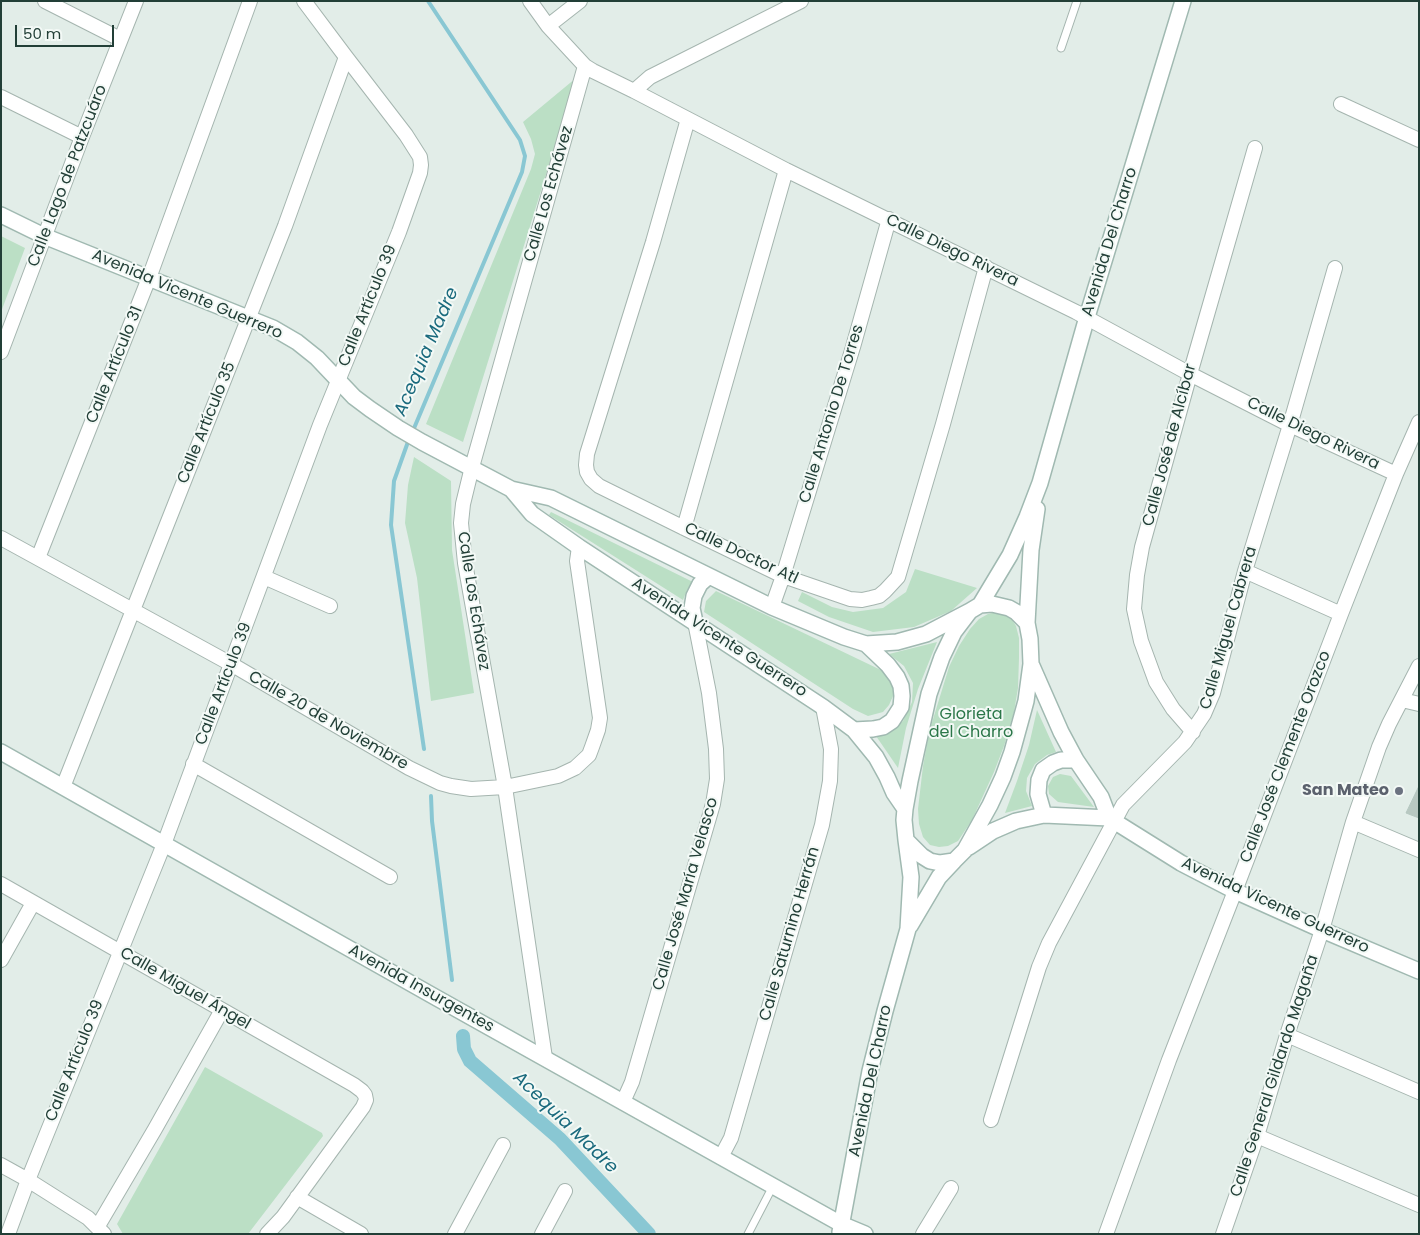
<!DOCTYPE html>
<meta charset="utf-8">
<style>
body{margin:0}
#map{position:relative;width:1420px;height:1235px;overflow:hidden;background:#e2ede8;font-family:Poppins,sans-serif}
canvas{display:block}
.frame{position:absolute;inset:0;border:2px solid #223f37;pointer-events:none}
.scale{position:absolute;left:15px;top:25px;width:99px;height:22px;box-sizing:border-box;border:2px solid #223f37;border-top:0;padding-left:6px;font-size:15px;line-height:18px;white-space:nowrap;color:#223f37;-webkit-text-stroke:4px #f3f9f6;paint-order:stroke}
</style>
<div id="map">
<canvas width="1420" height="1235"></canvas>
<div class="frame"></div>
<div class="scale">50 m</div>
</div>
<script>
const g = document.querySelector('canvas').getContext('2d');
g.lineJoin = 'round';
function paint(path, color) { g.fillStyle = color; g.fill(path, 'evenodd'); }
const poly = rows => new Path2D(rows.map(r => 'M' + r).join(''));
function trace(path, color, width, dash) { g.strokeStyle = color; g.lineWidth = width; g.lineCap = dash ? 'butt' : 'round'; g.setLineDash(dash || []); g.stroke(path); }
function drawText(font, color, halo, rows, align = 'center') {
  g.font = font + ' Poppins,sans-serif'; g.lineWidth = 4; g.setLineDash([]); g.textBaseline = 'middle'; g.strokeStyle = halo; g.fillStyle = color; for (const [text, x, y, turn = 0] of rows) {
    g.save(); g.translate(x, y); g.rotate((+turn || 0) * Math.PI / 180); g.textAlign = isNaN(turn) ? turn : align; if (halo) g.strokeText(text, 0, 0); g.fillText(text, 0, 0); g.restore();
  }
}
const green = poly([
 [576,78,463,442,426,424,531,169,535,154,531,139,523,122],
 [1,236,25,248,1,312],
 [414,457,451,481,452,550,474,693,431,701,417,578,405,523,408,485],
 [551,512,693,582,687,590,683,600,549,515],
 [915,569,977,588,951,611,914,627,873,632,829,617,798,601,802,592,832,607,853,612,883,608,906,592],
 [716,591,883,671,893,683,894,694,889,705,883,712,868,716,853,709,704,612,706,601],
 [996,612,1002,613,1011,618,1016,626,1019,638,1019,658,1018,688,1014,712,1004,746,994,772,972,820,958,841,948,846,939,847,930,845,923,837,919,824,918,809,923,766,930,729,949,667,959,646,970,629,979,619,988,614],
 [937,642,918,689,906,728,898,768,876,736,892,730,903,721,912,702,913,683,904,666,889,654],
 [1037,710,1056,752,1047,755,1035,764,1027,778,1026,791,1032,806,1005,813,1017,781,1029,745],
 [1060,774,1071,776,1094,807,1058,802,1049,794,1048,786,1053,777],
 [205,1067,322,1133,323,1136,248,1234,123,1234,117,1224]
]);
const stream = poly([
 [412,433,522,172,525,156,520,140,428,1],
 [409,439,394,481,391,525,424,749],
 [431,796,432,821,452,980]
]);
const canal = poly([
 [463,1036,464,1049,470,1061,560,1139,649,1234]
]);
const building = poly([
 [1419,786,1419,818,1406,813,1419,786]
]);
const lane = poly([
 [1061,48,1077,1],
 [748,1234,773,1186]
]);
const street = poly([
 [45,1,120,39],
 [530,1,548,26,585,66,593,71,634,91,786,170,1076,312,1190,374,1290,425,1396,474],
 [548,26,580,1],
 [634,91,650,77,801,1],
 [1,97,82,137],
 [1341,104,1419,140],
 [688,119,653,242,587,454,586,465,587,472,591,479,599,486,684,528,783,576,850,599,862,600,871,598,879,596,885,591,898,577,943,424,986,267],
 [1,352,82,137,136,1],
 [684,528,786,170],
 [1,538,231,664,409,768,440,783,451,786,471,789,505,787,558,776,575,768,589,755,592,747,598,730,600,718,577,561,579,547],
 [38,558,149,278,250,1],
 [1245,571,1341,614],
 [264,577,330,606],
 [772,607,783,576,853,347,889,219],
 [1402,700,1419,704],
 [1193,732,1173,709,1156,682,1141,641,1134,609,1137,575,1142,547,1190,374,1255,148],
 [193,764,390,877],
 [63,787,285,226,346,57],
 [1353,822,1419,850],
 [1,884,354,1085,362,1091,365,1095,366,1100,363,1107,283,1217,267,1234],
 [1,960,33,903],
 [1287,1035,1419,1092],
 [545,1058,505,787,465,563,461,523,463,504,472,467,585,66],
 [623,1102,632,1082,713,804,717,779,716,749,709,693,695,622],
 [991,1120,1039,967,1049,943,1123,805,1185,742,1204,714,1213,693,1245,571,1290,425,1335,268],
 [1257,1136,1419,1205],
 [721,1157,731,1138,822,825,830,781,831,749,823,707],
 [1,1165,28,1180,88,1218,104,1234],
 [297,1197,361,1234],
 [98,1226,155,1129,222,1010],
 [8,1234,28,1180,164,844,320,425,399,232,420,173,421,165,420,157,406,135,346,57,304,1],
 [455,1234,503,1145],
 [542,1234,565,1191],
 [923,1234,951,1188],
 [1106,1234,1169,1060,1235,891,1341,614,1396,474,1419,422],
 [1223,1234,1257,1136,1287,1035,1322,930,1353,822,1379,747,1389,724,1419,666]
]);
const secondary = poly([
 [1,215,44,236,273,328,297,342,317,358,354,397,370,409,398,428,422,442,511,489,551,498,772,607,844,637,866,644,897,642,926,634,970,611],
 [511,489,532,514,579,547,823,707,854,730,876,757,887,777,894,793,905,809],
 [992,604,1009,608,1016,612,1027,623,1030,639,1031,664,1026,701,1012,752,1003,777,990,805,965,850,954,861,940,863,930,861,922,856,906,840,904,820,905,809,910,781,929,694,942,657,954,632,970,611,980,605,992,604],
 [980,605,1010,555,1027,517,1040,483,1087,317,1183,1],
 [695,622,692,608,694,596,700,584,709,576],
 [1027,623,1031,550,1037,509],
 [1032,666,1061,732,1076,760,1101,797,1109,818,1181,863,1235,891,1322,930,1419,971],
 [854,730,873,729,883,727,892,721,901,707,902,696,901,686,897,677,888,665,866,644],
 [1,752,435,997,721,1157,841,1224,865,1234],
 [1044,815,1038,794,1039,780,1043,770,1053,763,1061,760,1076,760],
 [969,847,993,831,1016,821,1044,815,1109,818],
 [910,926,939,877,954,861],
 [840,1232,870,1071,885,1011,908,929,911,877,906,840]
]);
const markers = [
 [1399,791,5,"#6b7280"]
];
const streetNames = [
 ["Calle Lago de Patzcuáro",68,176,-69],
 ["Calle Los Echávez",549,194,-74],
 ["Avenida Del Charro",1110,242,-73],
 ["Calle Diego Rivera",952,251,26],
 ["Avenida Vicente Guerrero",187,295,23],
 ["Calle Artículo 39",368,306,-68],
 ["Calle Artículo 31",115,365,-68],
 ["Calle Antonio De Torres",832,414,-73],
 ["Calle Artículo 35",207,423,-68],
 ["Calle Diego Rivera",1313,434,26],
 ["Calle José de Alcíbar",1170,445,-75],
 ["Calle Doctor Atl",741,554,25],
 ["Calle Los Echávez",473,601,81],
 ["Calle Miguel Cabrera",1229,628,-74],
 ["Avenida Vicente Guerrero",719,638,33],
 ["Calle Artículo 39",224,684,-69],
 ["Calle 20 de Noviembre",328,721,30],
 ["Calle José Clemente Orozco",1286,757,-69],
 ["Calle José María Velasco",686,894,-74],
 ["Avenida Vicente Guerrero",1275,906,25],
 ["Calle Saturnino Herrán",790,934,-74],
 ["Calle Miguel Ángel",185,989,30],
 ["Avenida Insurgentes",421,989,29],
 ["Calle Artículo 39",75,1061,-68],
 ["Calle General Gildardo Magaña",1275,1076,-72],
 ["Avenida Del Charro",871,1081,-78]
];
const parkNames = [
 ["Glorieta",971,715],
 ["del Charro",971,733]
];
const worshipNames = [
 ["San Mateo",1389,791]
];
const waterNames = [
 ["Acequia Madre",427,352,-67],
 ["Acequia Madre",565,1123,44]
];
paint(green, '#bbdfc5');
trace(stream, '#89c7d3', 4);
trace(canal, '#89c7d3', 14);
paint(building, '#b8c8c1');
trace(building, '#b5c7c0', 1);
trace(lane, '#a5b5af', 9);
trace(street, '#a5b5af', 16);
trace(secondary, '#a0b9b1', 18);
trace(lane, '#fff', 7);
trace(street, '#fff', 14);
trace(secondary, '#fff', 15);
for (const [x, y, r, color] of markers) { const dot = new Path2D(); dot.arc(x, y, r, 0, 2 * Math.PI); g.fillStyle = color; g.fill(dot); trace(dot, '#f3f9f6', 2); }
drawText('16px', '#223f37', '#f3f9f6', streetNames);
drawText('16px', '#2b7749', '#f3f9f6', parkNames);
drawText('bold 16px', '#5b616d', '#f3f9f6', worshipNames, 'right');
drawText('italic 18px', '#1a6a7d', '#f3f9f6', waterNames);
</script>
